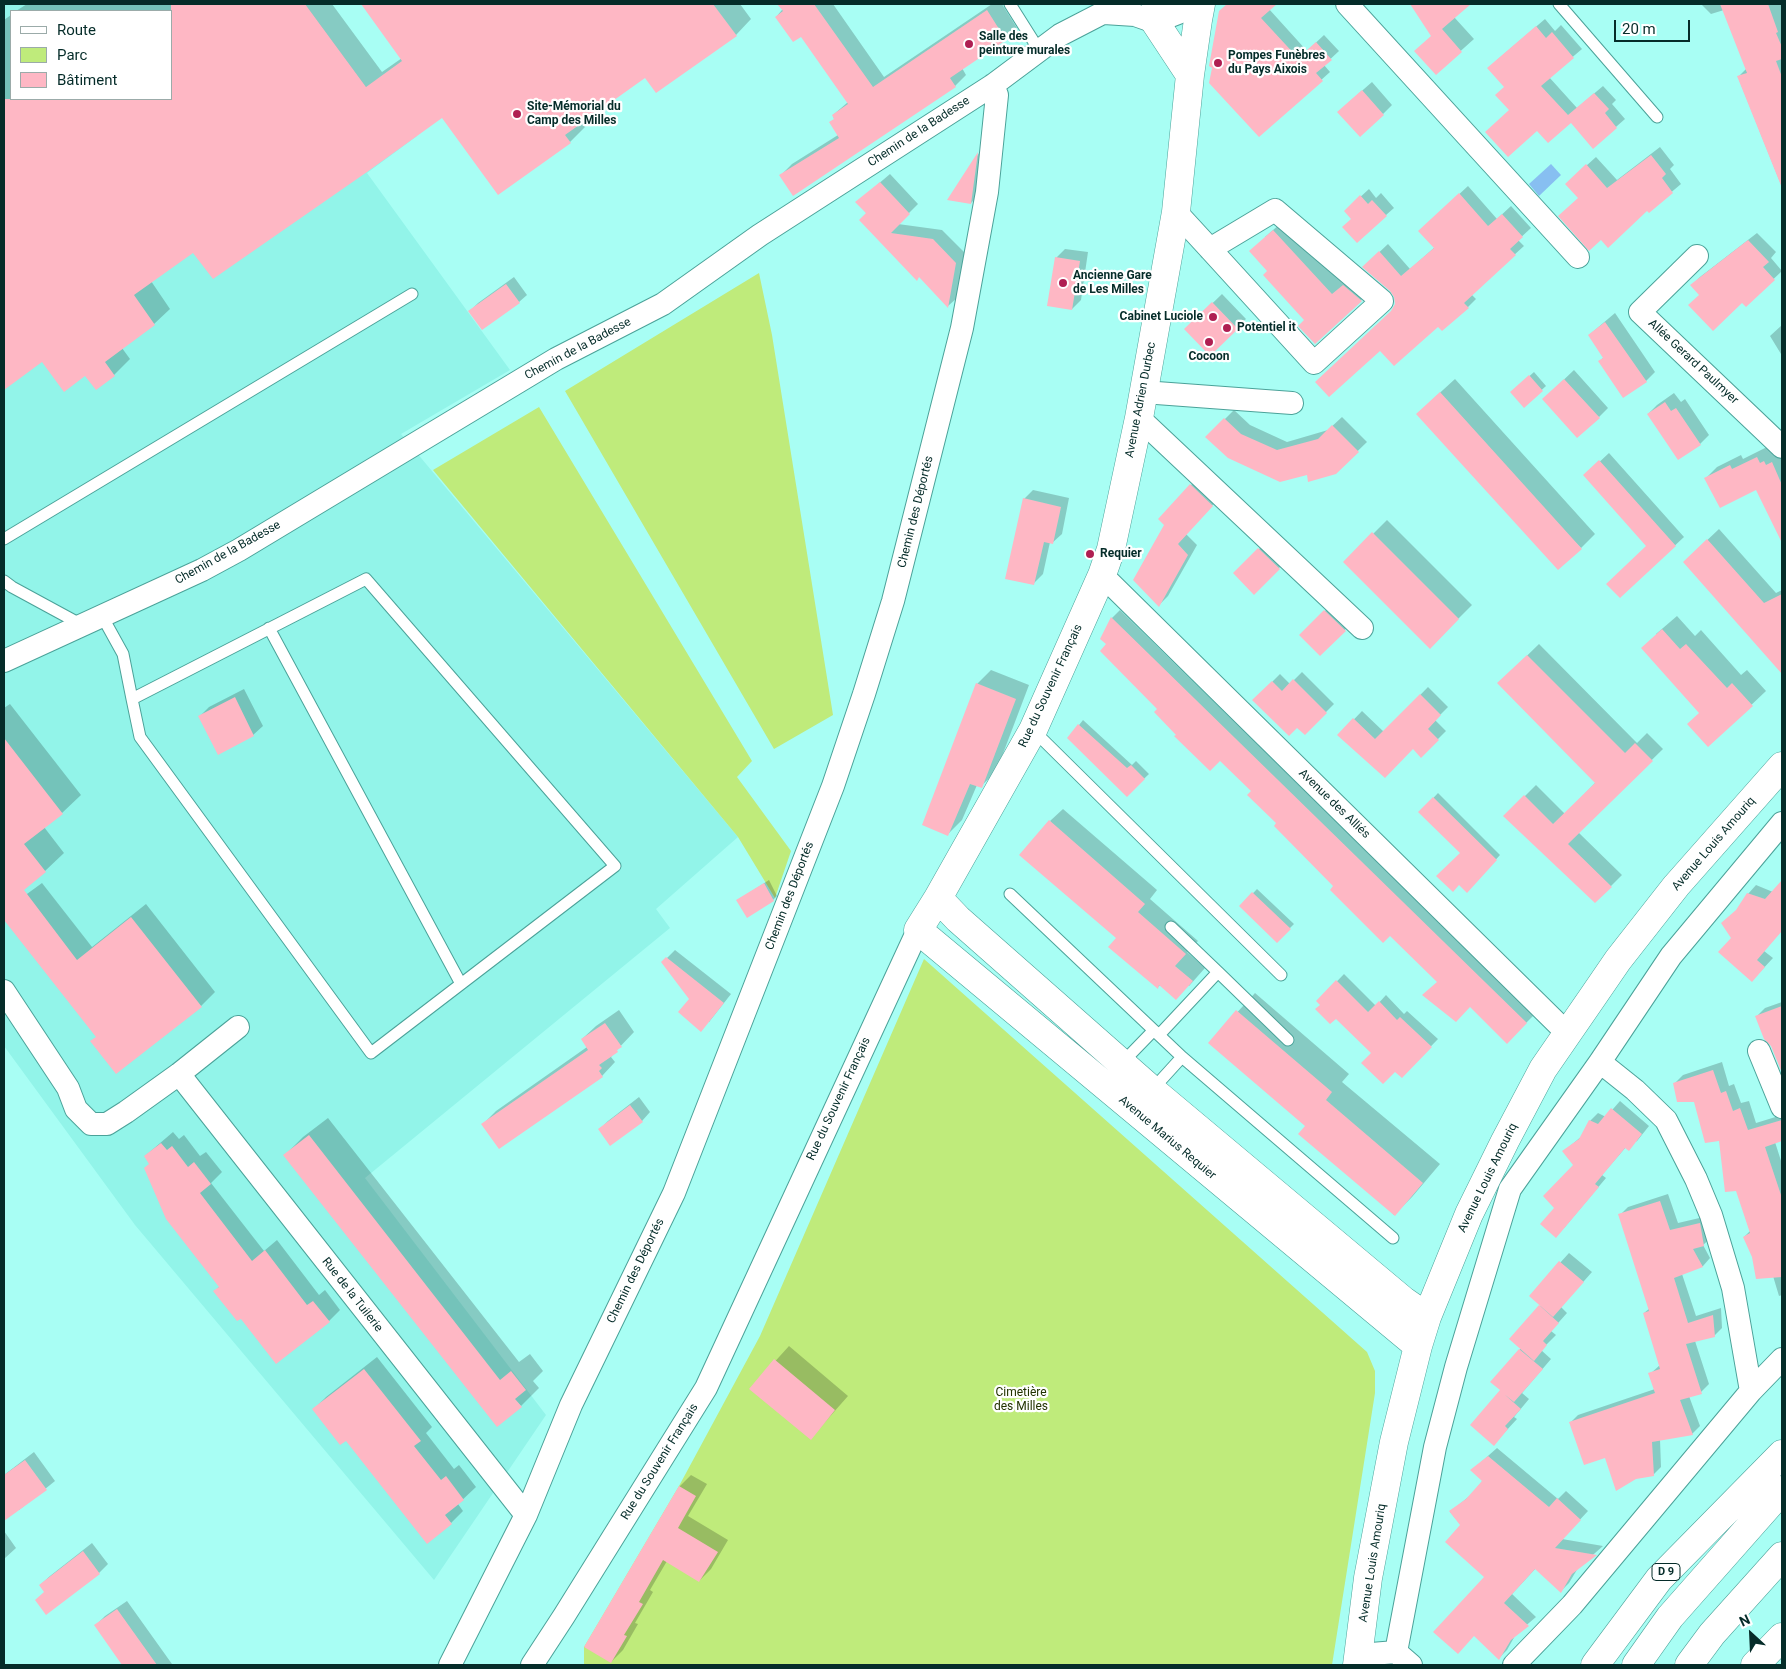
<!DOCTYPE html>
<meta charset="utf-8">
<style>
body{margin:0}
#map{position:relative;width:1786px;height:1669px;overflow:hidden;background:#a8fef4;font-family:Roboto,sans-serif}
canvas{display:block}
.frame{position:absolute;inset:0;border:5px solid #052c29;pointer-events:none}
.legend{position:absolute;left:10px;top:10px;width:162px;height:90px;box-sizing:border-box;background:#fff;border:1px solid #9baba9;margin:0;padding:6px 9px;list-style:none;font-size:15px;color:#052c29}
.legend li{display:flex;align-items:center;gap:10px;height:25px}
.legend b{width:25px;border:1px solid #9baba9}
.north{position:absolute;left:1726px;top:1609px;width:50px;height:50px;-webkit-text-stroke:4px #fff;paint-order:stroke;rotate:335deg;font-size:14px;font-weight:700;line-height:20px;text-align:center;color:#052c29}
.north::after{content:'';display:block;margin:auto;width:18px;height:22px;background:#052c29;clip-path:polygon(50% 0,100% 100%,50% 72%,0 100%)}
.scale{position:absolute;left:1614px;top:20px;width:76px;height:22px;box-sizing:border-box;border:2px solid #052c29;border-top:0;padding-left:6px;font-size:15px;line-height:18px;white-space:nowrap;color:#052c29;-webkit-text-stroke:4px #fff;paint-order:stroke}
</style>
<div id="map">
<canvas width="1786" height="1669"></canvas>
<div class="frame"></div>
<ul class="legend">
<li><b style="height:6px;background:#fff"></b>Route</li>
<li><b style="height:14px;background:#bfeb7b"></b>Parc</li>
<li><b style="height:14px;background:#feb7c4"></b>Bâtiment</li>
</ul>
<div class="north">N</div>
<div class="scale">20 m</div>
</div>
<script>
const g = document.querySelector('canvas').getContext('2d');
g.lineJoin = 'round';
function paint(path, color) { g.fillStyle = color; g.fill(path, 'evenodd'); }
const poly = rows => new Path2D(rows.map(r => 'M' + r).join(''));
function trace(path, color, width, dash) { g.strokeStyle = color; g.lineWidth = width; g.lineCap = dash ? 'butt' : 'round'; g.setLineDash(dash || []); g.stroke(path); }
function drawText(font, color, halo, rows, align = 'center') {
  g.font = font + ' Roboto,sans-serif'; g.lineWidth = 4.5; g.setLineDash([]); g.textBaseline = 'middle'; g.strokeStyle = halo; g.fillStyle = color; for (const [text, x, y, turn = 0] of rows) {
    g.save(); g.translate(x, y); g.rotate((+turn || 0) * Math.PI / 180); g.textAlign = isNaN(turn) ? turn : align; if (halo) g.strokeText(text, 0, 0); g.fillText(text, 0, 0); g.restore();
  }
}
const built = poly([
 [4,4,305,4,366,87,376,80,417,136,367,173,510,370,401,434,738,837,656,909,670,928,365,1178,546,1415,434,1580,135,1225,4,1046],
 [11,11,171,11,171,99,11,99]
]);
const green = poly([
 [759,273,772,335,833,715,774,749,565,391],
 [539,407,752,761,737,777,791,851,775,898,738,837,433,470],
 [924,959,1367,1352,1375,1371,1375,1393,1332,1665,584,1665,584,1647,679,1486,760,1336]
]);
const water = poly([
 [1551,164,1561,175,1539,196,1529,184]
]);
const shadow = poly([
 [27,4,332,4,382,72,402,58,362,4,740,4,751,19,736,35,645,76,581,121,585,127,570,142,443,116,193,251,151,281,170,309,154,324,122,348,130,359,114,375,86,374,42,361,4,388,4,20,11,15,11,99,171,99,171,11,16,11],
 [787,4,833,4,884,77,992,4,1002,4,1017,28,1005,39,962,68,966,75,955,86,781,175,792,164,838,135,833,115,848,102,801,35,776,17],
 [1228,4,1275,4,1269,9,1307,51,1324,35,1339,51,1324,65,1330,72,1259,136,1220,11],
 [1411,4,1469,4,1454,17,1474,39,1436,73,1432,36],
 [1701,4,1782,4,1782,187,1738,77,1747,68,1724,10,1711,14],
 [1545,19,1555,31,1561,25,1582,49,1549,77,1577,108,1603,86,1616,100,1612,104,1625,119,1593,147,1571,122,1537,129,1510,110,1505,87,1497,60],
 [1372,82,1392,105,1383,114,1348,103],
 [1660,147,1674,165,1670,169,1681,184,1649,211,1579,198,1576,175,1596,157,1617,180],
 [981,150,975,199,971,203,949,199],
 [890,174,918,204,898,224,942,230,965,253,957,298,948,306,919,276,857,202],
 [1468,186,1497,219,1511,206,1531,228,1518,240,1524,246,1471,294,1476,299,1468,307,1438,325,1393,310,1396,305,1396,297,1372,259,1388,244,1410,269,1435,247,1428,223],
 [1369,189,1376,198,1381,193,1394,208,1386,215,1352,219,1345,211],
 [1288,217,1375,287,1361,300,1305,320,1269,270,1265,237],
 [1757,233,1776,252,1771,258,1782,271,1746,305,1742,301,1701,295,1692,285,1700,277],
 [1065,249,1088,252,1081,300,1072,309,1056,258],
 [514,277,527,295,519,302,470,311,478,303],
 [1222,294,1246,319,1210,354,1186,329],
 [1615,313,1655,372,1646,381,1600,361,1604,357,1589,335],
 [1782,325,1782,353,1781,354,1770,336],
 [1574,370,1608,408,1599,417,1553,390],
 [1534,372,1546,386,1524,406,1516,388],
 [1455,379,1595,534,1581,548,1432,400],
 [1674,393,1681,402,1685,399,1709,435,1700,444,1648,414,1657,405],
 [1234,410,1250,425,1287,442,1328,430,1342,417,1367,442,1335,473,1207,437],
 [1769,446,1771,453,1775,451,1782,452,1782,540,1756,488,1706,478,1717,467,1741,455,1743,459],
 [1609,453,1684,537,1620,597,1647,546,1594,467],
 [1200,476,1221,496,1186,534,1197,545,1168,596,1159,605,1191,485],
 [1033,490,1069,498,1062,534,1052,543,1050,542,1043,574,1033,584,1024,499],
 [1387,520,1472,605,1430,647,1345,562],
 [1719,529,1776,593,1782,590,1782,672,1684,562],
 [1268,540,1288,559,1254,593,1235,573],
 [1334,602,1354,621,1320,654,1301,635],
 [1120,610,1534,1015,1507,1042,1471,1006,1438,982,1390,934,1335,886,1278,823,1252,791,1221,759,1178,734,1108,644,1112,618],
 [1677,616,1695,636,1701,630,1741,675,1747,670,1766,691,1708,746,1701,712,1656,634],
 [1539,644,1637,743,1647,733,1663,749,1578,832,1622,875,1595,902,1505,816,1536,785,1565,814,1596,782,1499,683],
 [991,670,1029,685,996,772,981,786,977,785,962,820,948,834,977,684],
 [1302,672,1334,704,1305,733,1297,726,1254,700,1280,674,1290,684],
 [1428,687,1448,707,1435,720,1446,731,1421,756,1413,748,1339,735,1362,711,1384,732],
 [244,689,263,726,253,735,200,716,209,707],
 [10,704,81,795,62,813,44,827,64,853,45,871,16,894,4,878,4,708],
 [1083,720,1132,765,1136,761,1149,774,1127,795,1069,738],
 [1438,793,1500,855,1467,891,1462,853,1420,812],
 [1063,809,1157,890,1150,899,1198,941,1187,952,1205,968,1189,986,1160,985,1158,987,1118,938,1050,821],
 [769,880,777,896,773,900,738,900],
 [1782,882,1782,930,1764,951,1773,958,1760,972,1733,938,1739,907,1748,894,1756,885,1773,892],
 [42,883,92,947,146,904,215,992,201,1006,97,1036,4,918,4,915,16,902],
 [1257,889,1294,924,1277,941,1241,906],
 [675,950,731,994,709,1022,663,962],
 [1344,974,1376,1006,1386,995,1404,1014,1407,1011,1438,1039,1402,1076,1373,1053,1318,1001],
 [1255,993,1349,1074,1342,1082,1440,1164,1412,1197,1394,1215,1307,1126,1209,1043],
 [1782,1002,1782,1068,1778,1056,1757,1016,1765,1008],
 [619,1010,634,1032,614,1053,611,1057,615,1062,602,1076,483,1124,496,1111,587,1047,582,1039,596,1026],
 [1722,1062,1729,1086,1734,1084,1741,1103,1749,1101,1756,1123,1782,1115,1782,1140,1775,1142,1782,1164,1782,1295,1779,1296,1773,1276,1754,1257,1744,1237,1750,1231,1720,1140,1695,1101,1675,1083,1683,1075],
 [639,1097,650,1112,642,1121,600,1129,608,1121],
 [1620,1101,1649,1126,1637,1141,1626,1147,1602,1175,1606,1178,1564,1228,1556,1208,1575,1165,1564,1151,1582,1136,1590,1121,1598,1113,1606,1117],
 [328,1118,519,1362,530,1354,543,1371,533,1381,539,1388,521,1406,285,1155,303,1137],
 [173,1132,179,1139,184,1135,200,1156,206,1152,222,1172,211,1183,264,1251,277,1240,319,1295,325,1290,340,1310,329,1321,241,1317,215,1291,220,1286,145,1156],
 [1668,1194,1678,1223,1708,1216,1712,1237,1703,1245,1710,1258,1703,1266,1682,1274,1696,1316,1721,1308,1722,1328,1714,1336,1695,1341,1709,1384,1701,1392,1689,1396,1700,1426,1692,1434,1660,1439,1661,1467,1653,1475,1606,1456,1570,1423,1578,1415,1655,1389,1650,1374,1660,1365,1644,1313,1650,1308,1620,1215,1628,1207],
 [1569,1253,1592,1272,1561,1307,1567,1313,1551,1331,1556,1335,1541,1350,1551,1359,1522,1393,1529,1399,1514,1417,1517,1419,1494,1444,1501,1390,1492,1382,1521,1348,1511,1339,1541,1305,1530,1296],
 [789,1346,848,1396,811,1438,751,1388],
 [377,1357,432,1427,426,1433,454,1469,459,1465,476,1487,458,1504,463,1511,451,1523,346,1439,314,1409,326,1397],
 [1497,1448,1558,1499,1566,1491,1588,1511,1562,1539,1603,1546,1578,1568,1569,1583,1561,1591,1536,1568,1512,1594,1536,1617,1516,1634,1507,1650,1499,1658,1486,1577,1461,1525,1450,1512,1472,1494,1483,1480,1472,1470],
 [34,1452,55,1481,19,1510,4,1488,4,1475],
 [691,1475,707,1484,688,1516,728,1540,711,1569,699,1581,667,1561,650,1590,653,1592,635,1623,638,1624,623,1650,611,1662,586,1647,680,1486],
 [4,1531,16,1548,4,1559],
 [92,1543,108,1564,99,1573,40,1585,50,1576],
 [127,1601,172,1664,171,1665,124,1665,96,1625,105,1616]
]);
const building = poly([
 [171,4,305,4,366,87,402,61,361,4,713,4,737,36,656,93,645,78,565,135,571,143,498,195,442,118,367,172,213,279,193,253,134,295,155,325,105,362,115,376,96,390,85,376,64,392,42,362,4,390,4,99,171,99],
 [777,4,814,4,873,87,987,10,1006,40,950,78,956,87,793,196,779,175,839,138,829,122,834,119,832,115,848,104,801,37,793,42,775,17,783,11],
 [1227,4,1277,4,1261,18,1298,58,1316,42,1332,60,1316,73,1323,81,1259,137,1209,83,1212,68,1209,66,1219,11],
 [1410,4,1471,4,1442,29,1462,52,1436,75,1414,51,1431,36],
 [1720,4,1768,4,1778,32,1776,33,1782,47,1782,59,1776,61,1782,77,1782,188,1737,76,1747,73],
 [1536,26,1546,38,1552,32,1574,58,1541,86,1568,115,1594,93,1609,109,1605,113,1617,128,1593,149,1571,123,1548,143,1537,131,1508,157,1485,132,1509,110,1495,95,1504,87,1487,68],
 [1362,90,1384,115,1360,137,1337,112],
 [978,152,971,204,947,200],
 [1651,155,1666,174,1662,178,1673,193,1649,213,1647,211,1608,248,1601,240,1589,251,1558,216,1578,198,1565,184,1586,164,1607,188],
 [880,182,910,214,891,233,933,239,956,263,948,308,919,277,917,281,859,220,866,213,855,202],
 [1459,193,1488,226,1502,214,1523,237,1510,249,1516,255,1464,303,1469,308,1442,331,1438,327,1394,366,1380,351,1329,397,1315,382,1391,311,1395,304,1394,297,1390,291,1362,267,1379,251,1401,276,1434,248,1418,231],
 [1360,195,1368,204,1372,200,1387,216,1357,243,1342,227,1351,219,1344,211],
 [1273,230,1332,294,1343,285,1362,301,1315,344,1298,326,1304,320,1263,275,1267,271,1249,251],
 [1748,240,1769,262,1763,267,1775,280,1746,307,1742,303,1713,331,1688,305,1699,295,1690,285],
 [1055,257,1080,261,1072,310,1047,306],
 [506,284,520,303,482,330,468,311],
 [1212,302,1238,329,1210,356,1184,329],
 [1605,322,1647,382,1623,398,1598,361,1603,358,1588,335],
 [1529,375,1543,391,1524,408,1510,392],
 [1564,379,1600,418,1577,438,1542,399],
 [1440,392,1582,549,1558,570,1416,414],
 [1665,402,1671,411,1676,408,1701,445,1678,460,1647,414],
 [1224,418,1241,434,1277,450,1318,439,1332,425,1359,452,1336,474,1308,482,1307,475,1280,482,1228,458,1205,437],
 [1757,457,1760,463,1764,461,1766,465,1772,462,1782,485,1782,543,1756,490,1720,508,1704,478,1730,465,1732,469],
 [1599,460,1676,546,1620,598,1606,584,1646,546,1583,475],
 [1190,484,1213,506,1178,544,1188,555,1159,607,1133,580,1164,525,1158,519],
 [1023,498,1061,507,1053,544,1044,542,1034,585,1005,579],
 [1372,532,1459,619,1430,649,1343,562],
 [1707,539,1764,603,1782,594,1782,674,1683,562],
 [1258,548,1280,569,1254,595,1233,573],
 [1324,610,1346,631,1320,656,1299,635],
 [1111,617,1527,1023,1507,1044,1470,1007,1456,1022,1422,995,1437,982,1390,936,1383,943,1330,890,1333,886,1274,826,1276,823,1247,795,1251,791,1220,761,1210,771,1174,736,1176,735,1154,712,1157,709,1100,651,1106,644,1100,639],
 [1662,629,1680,649,1686,644,1727,688,1732,683,1753,706,1708,747,1687,724,1699,713,1641,648],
 [1527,655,1625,753,1635,743,1653,761,1568,844,1612,887,1595,903,1503,816,1524,795,1553,824,1595,783,1497,683],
 [1293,679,1327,713,1305,735,1297,728,1289,736,1252,700,1272,681,1282,691],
 [976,683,1016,699,982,788,970,784,948,836,922,825],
 [1420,694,1441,715,1428,729,1439,740,1421,758,1413,749,1385,778,1337,735,1353,718,1375,739],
 [235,697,254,736,218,755,198,716],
 [1078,724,1127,768,1131,765,1145,779,1127,797,1067,738],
 [4,738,63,814,24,844,46,872,24,890,77,960,131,917,202,1007,116,1074,90,1041,96,1037,4,920],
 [1433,797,1497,860,1467,893,1459,885,1453,892,1436,876,1460,853,1418,812],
 [1049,820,1145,904,1138,912,1186,954,1175,966,1193,981,1176,1000,1159,985,1158,989,1108,947,1116,938,1019,855],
 [1782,880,1782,931,1757,960,1765,967,1752,982,1718,952,1731,938,1721,923,1736,910,1747,893,1765,899],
 [764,883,774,901,747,918,736,900],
 [1252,892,1291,929,1277,943,1239,906],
 [666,957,724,1003,701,1032,678,1012,689,999,661,962],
 [1336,980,1368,1012,1379,1001,1397,1020,1400,1017,1432,1047,1402,1078,1395,1072,1383,1084,1361,1063,1371,1053,1336,1019,1330,1024,1315,1009,1320,1005,1316,1001],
 [1782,1006,1782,1073,1771,1046,1764,1039,1755,1016],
 [1236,1010,1332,1092,1326,1100,1423,1183,1395,1216,1298,1134,1305,1126,1208,1043],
 [605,1023,622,1047,617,1050,618,1052,599,1065,602,1068,599,1071,603,1077,499,1149,481,1124,588,1050,581,1039],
 [1713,1070,1721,1093,1726,1091,1733,1111,1740,1108,1748,1130,1782,1120,1782,1141,1765,1147,1782,1198,1782,1277,1756,1279,1752,1257,1743,1237,1750,1233,1736,1191,1725,1192,1719,1141,1705,1143,1694,1102,1677,1102,1673,1083],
 [630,1105,643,1122,610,1146,598,1129],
 [1611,1108,1642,1134,1629,1151,1625,1148,1595,1184,1599,1187,1556,1238,1540,1224,1554,1208,1543,1196,1573,1165,1562,1151,1579,1139,1589,1120,1598,1124],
 [309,1135,500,1380,511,1371,526,1390,515,1399,522,1407,497,1427,283,1155],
 [161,1143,167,1150,172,1146,188,1167,194,1162,211,1184,200,1193,252,1261,265,1250,307,1305,313,1301,330,1322,276,1364,241,1319,237,1321,213,1291,219,1287,166,1219,144,1168,149,1164,144,1156],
 [1660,1201,1670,1230,1700,1223,1704,1246,1693,1249,1703,1267,1674,1278,1688,1323,1713,1315,1715,1337,1686,1344,1702,1394,1680,1400,1693,1435,1652,1442,1654,1476,1636,1479,1616,1491,1605,1458,1584,1465,1569,1422,1655,1393,1648,1373,1660,1369,1643,1313,1649,1311,1618,1214],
 [1559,1261,1584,1282,1553,1317,1529,1296],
 [1539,1305,1559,1323,1543,1341,1547,1345,1534,1361,1509,1339],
 [1519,1349,1543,1369,1514,1402,1504,1394,1521,1409,1505,1426,1508,1429,1494,1446,1470,1425,1500,1390,1490,1382],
 [774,1359,835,1410,811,1440,749,1389],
 [364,1369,421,1441,414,1446,441,1480,446,1476,464,1500,445,1515,452,1524,427,1544,346,1441,340,1445,312,1409],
 [1488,1456,1549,1507,1557,1498,1581,1520,1555,1548,1597,1555,1572,1574,1561,1593,1535,1569,1504,1603,1529,1626,1511,1640,1499,1660,1474,1636,1458,1654,1433,1632,1484,1577,1445,1542,1460,1525,1449,1511,1466,1499,1482,1481,1470,1470],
 [25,1460,47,1490,4,1521,4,1475],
 [679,1486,696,1496,678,1528,718,1552,699,1582,663,1560,639,1602,643,1604,624,1635,627,1636,611,1663,584,1647],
 [83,1551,100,1574,46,1615,35,1600,44,1592,39,1585],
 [117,1609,157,1665,122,1665,94,1625]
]);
const lane = poly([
 [1010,4,1039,50],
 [1559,4,1657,117],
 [4,539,412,294],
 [4,581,12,587,82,625],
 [102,616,123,654,132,699,140,737,371,1053,615,866,366,579,132,699],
 [269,628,461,984],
 [1033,730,1281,975],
 [1010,894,1182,1057],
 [1171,927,1218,972],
 [1159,1035,1218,972,1288,1040],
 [1121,1064,1153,1031],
 [1152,1090,1182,1057,1393,1238]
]);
const street = poly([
 [1347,4,1578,257],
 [1104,13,1135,15,1155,22,1201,4],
 [1176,212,1210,249,1314,363,1382,301,1275,210,1210,249],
 [1697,256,1640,312,1782,447],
 [1143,392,1292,403],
 [1139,418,1362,628],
 [1102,575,1567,1033],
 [4,661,202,570,239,550,556,359,663,304,760,235,993,85,1060,35,1120,4],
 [4,991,68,1088,76,1109,91,1124,107,1124,126,1112,179,1074,238,1027],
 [1759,1051,1782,1107],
 [1600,1062,1635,1090,1666,1120,1696,1179,1711,1215,1733,1288,1751,1391],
 [179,1074,526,1515],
 [1396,1652,1435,1447,1456,1367,1510,1189,1600,1062,1671,956,1782,823],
 [1359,1655,1396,1652,1411,1665],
 [450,1665,526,1515,571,1405,674,1193,833,786,864,694,893,601,962,328,987,192,997,95,993,85],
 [532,1665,564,1616,706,1388,918,930],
 [1514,1665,1572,1605,1751,1391,1782,1359]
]);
const secondary = poly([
 [1156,4,1155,22,1190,75],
 [1201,4,1198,20,1190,75,1176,212,1139,418,1111,549,1102,575,1033,730,938,898,918,930,1418,1346],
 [938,898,958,919,1152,1090,1404,1301,1427,1317],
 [1357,1665,1368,1578,1394,1442,1418,1346,1427,1317,1469,1214,1505,1141,1543,1069,1594,995,1618,960,1676,886,1782,766],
 [1755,1665,1782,1637]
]);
const highway = poly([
 [1595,1665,1659,1579,1782,1454],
 [1636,1665,1670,1617,1782,1490],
 [1689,1665,1712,1634,1782,1556]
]);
const markers = [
 [969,44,5,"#af1f52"],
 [1218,63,5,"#af1f52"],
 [517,114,5,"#af1f52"],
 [1063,283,5,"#af1f52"],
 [1213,317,5,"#af1f52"],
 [1227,328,5,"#af1f52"],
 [1209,342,5,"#af1f52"],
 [1090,554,5,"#af1f52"]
];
const shields = [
 [1666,1572,28]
];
const shieldNames = [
 ["D 9",1666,1572]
];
const poiNames = [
 ["Salle des",979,37],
 ["peinture murales",979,51],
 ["Pompes Funèbres",1228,56],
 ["du Pays Aixois",1228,70],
 ["Site-Mémorial du",527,107],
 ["Camp des Milles",527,121],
 ["Ancienne Gare",1073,276],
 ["de Les Milles",1073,290],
 ["Cabinet Luciole",1203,317,"right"],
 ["Potentiel it",1237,328],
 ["Cocoon",1209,357,"center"],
 ["Requier",1100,554]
];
const streetNames = [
 ["Chemin de la Badesse",919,132,-33],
 ["Chemin de la Badesse",578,349,-28],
 ["Allée Gerard Paulmyer",1693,362,43],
 ["Avenue Adrien Durbec",1141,400,-79],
 ["Chemin des Déportés",916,512,-76],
 ["Chemin de la Badesse",228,553,-29],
 ["Rue du Souvenir Français",1051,686,-65],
 ["Avenue des Alliés",1334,804,44],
 ["Avenue Louis Amouriq",1714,844,-49],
 ["Chemin des Déportés",790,896,-69],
 ["Rue du Souvenir Français",839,1099,-65],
 ["Avenue Marius Requier",1167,1138,40],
 ["Avenue Louis Amouriq",1488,1178,-64],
 ["Chemin des Déportés",636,1271,-64],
 ["Rue de la Tuilerie",352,1295,52],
 ["Rue du Souvenir Français",660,1462,-58],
 ["Avenue Louis Amouriq",1373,1563,-81]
];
const parkNames = [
 ["Cimetière",1021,1393],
 ["des Milles",1021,1407]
];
paint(built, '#92f4e9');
paint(green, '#bfeb7b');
paint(water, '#87bff1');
paint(shadow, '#0003');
paint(building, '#feb7c4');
trace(lane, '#4ba299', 13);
trace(street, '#4ba299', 24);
trace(secondary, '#4ba299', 29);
trace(highway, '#4ba299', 29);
trace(lane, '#fff', 11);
trace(street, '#fff', 22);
trace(secondary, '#fff', 28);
trace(highway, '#fff', 28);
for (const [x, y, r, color] of markers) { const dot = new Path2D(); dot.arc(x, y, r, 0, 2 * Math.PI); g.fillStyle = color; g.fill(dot); trace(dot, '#fff', 2); }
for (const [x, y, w] of shields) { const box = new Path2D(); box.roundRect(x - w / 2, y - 8.5, w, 17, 4); g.fillStyle = '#fff'; g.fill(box); trace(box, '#052c29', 1); }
drawText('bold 11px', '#052c29', null, shieldNames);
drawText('bold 12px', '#052c29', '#fff', poiNames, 'left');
drawText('12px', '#052c29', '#fff', streetNames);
drawText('12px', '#223201', '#fff', parkNames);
</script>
